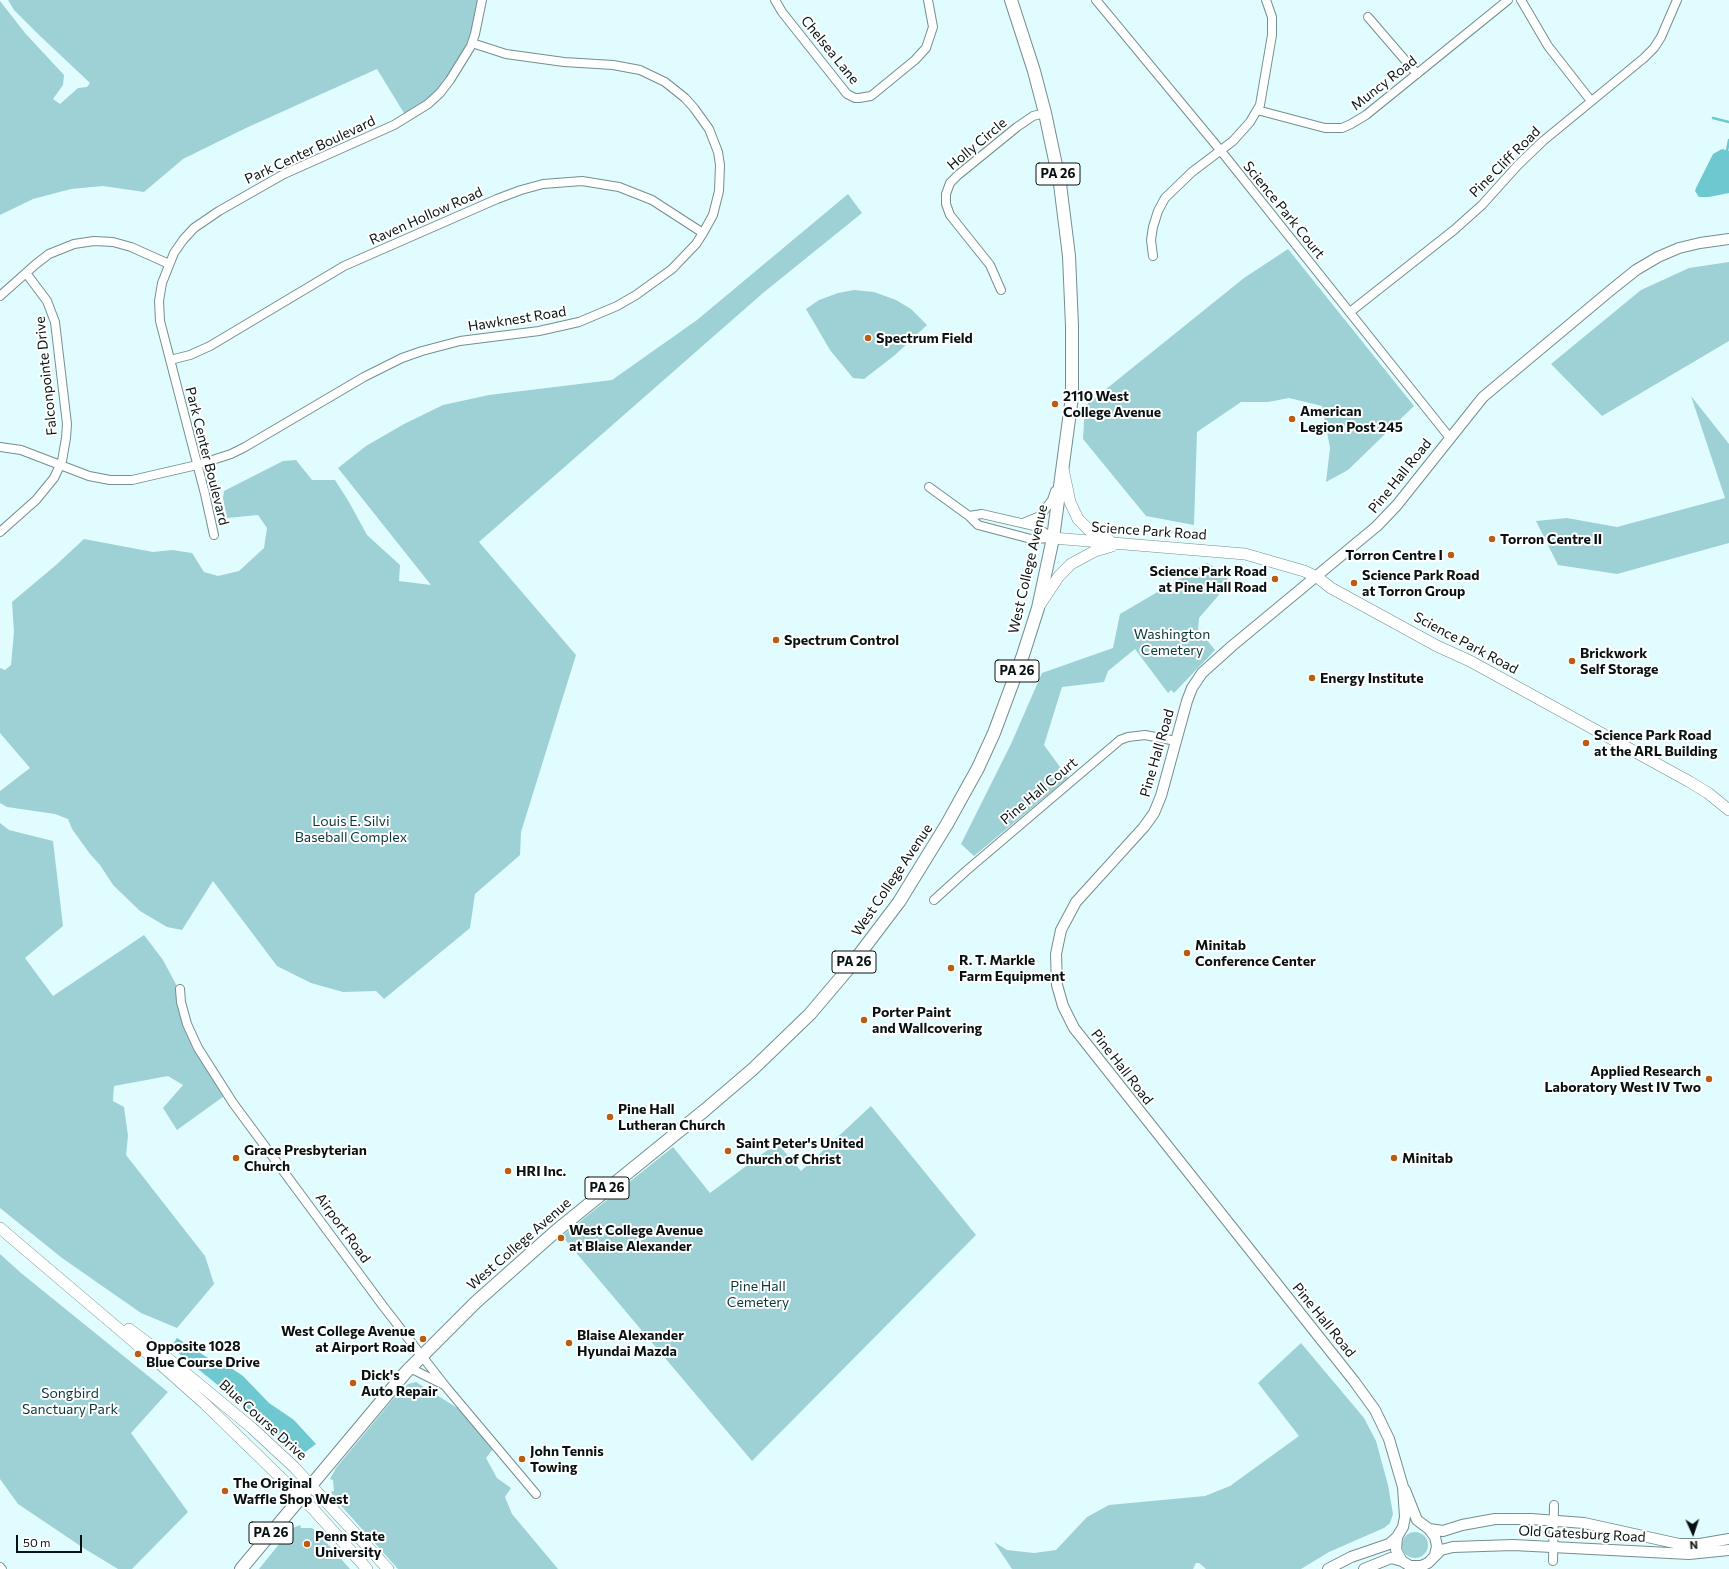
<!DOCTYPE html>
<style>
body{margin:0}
#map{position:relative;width:1729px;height:1569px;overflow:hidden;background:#e1fcfe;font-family:Commissioner,sans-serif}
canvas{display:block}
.north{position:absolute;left:1673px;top:1513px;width:40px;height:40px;-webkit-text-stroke:3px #fff;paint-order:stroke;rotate:177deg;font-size:11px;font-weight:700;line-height:16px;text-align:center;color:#091213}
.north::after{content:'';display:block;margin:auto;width:14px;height:18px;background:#091213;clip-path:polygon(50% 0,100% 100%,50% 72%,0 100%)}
.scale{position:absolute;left:16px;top:1535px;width:66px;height:18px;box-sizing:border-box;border:2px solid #091213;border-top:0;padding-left:5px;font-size:12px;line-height:14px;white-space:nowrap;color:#091213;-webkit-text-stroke:3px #fff;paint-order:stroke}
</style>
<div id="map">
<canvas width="1729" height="1569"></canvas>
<div class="north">N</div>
<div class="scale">50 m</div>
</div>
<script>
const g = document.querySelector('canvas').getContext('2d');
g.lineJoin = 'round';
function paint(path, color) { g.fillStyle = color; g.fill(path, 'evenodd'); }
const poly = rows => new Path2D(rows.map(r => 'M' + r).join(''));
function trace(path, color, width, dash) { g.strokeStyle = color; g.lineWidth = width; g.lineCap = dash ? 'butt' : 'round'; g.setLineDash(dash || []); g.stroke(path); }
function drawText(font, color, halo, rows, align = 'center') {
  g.font = font + ' Commissioner,sans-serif'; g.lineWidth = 4; g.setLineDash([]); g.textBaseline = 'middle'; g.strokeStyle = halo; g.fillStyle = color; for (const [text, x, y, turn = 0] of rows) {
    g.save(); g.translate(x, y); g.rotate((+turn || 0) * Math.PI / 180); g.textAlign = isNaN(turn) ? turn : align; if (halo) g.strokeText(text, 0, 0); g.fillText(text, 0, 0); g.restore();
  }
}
const green = poly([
 [8,0,482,0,475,34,448,82,407,118,377,69,246,128,183,159,144,192,103,186,71,189,33,199,0,215,0,1,25,33,64,75,63,85,53,99,60,104,78,88,87,87,90,83,38,34,14,10],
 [848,194,862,213,763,293,479,542,576,655,521,832,520,855,475,894,470,928,384,999,376,991,343,992,311,983,277,966,213,881,182,930,167,927,140,911,113,885,100,865,90,854,72,829,68,819,55,814,7,807,0,803,0,791,30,768,0,733,0,668,5,670,11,665,14,632,12,602,56,565,84,539,153,552,172,550,192,553,204,572,218,576,239,571,264,548,267,528,258,515,227,518,223,498,224,491,283,461,296,460,312,480,335,480,349,502,367,535,400,565,399,581,431,585,338,468,366,446,404,424,443,405,489,395,612,380,697,320],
 [1288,249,1414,406,1348,470,1326,482,1330,448,1322,406,1289,398,1268,402,1241,402,1197,432,1194,525,1146,516,1083,439,1085,406,1244,278],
 [1729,262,1729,341,1602,416,1551,364,1641,290,1689,268],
 [854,290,874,292,896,300,911,309,927,325,895,355,864,379,853,378,830,350,806,309,819,300,838,293],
 [1691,396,1729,444,1729,543,1617,574,1558,565,1536,521,1567,518,1617,527,1725,498],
 [1207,563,1229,576,1218,596,1199,618,1198,629,1215,650,1174,693,1171,690,1168,693,1135,649,1108,671,1104,682,1062,687,1044,745,1068,778,974,856,961,844,1011,744,1042,673,1113,648,1120,614],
 [0,823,9,830,53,841,63,926,25,958,53,996,144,935,163,960,179,990,183,1013,227,1094,177,1130,163,1108,183,1085,168,1076,114,1086,113,1101,124,1107,128,1136,126,1155,205,1256,214,1284,177,1328,141,1313,62,1258,0,1208],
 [871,1106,976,1235,752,1461,562,1236,673,1147,710,1193,777,1143,801,1171],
 [0,1254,21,1273,168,1392,131,1433,188,1512,132,1569,118,1569,85,1549,18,1504,0,1479],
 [1301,1343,1364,1418,1376,1441,1388,1485,1393,1514,1390,1523,1384,1528,1329,1552,1301,1569,1206,1569,1199,1563,1196,1563,1193,1569,1012,1569,994,1542,1007,1550,1034,1553,1056,1550,1087,1517,1109,1505,1205,1496,1230,1486,1299,1436,1258,1383],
 [416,1382,459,1409,493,1449,486,1458,497,1478,511,1488,505,1497,512,1514,558,1569,398,1569,335,1499,331,1492,334,1491,333,1480,330,1479,336,1468,394,1398,408,1384],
 [300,1525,301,1528,312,1528,316,1531,350,1569,259,1569,288,1533,295,1527],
 '1402 1545a13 13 0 1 1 26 0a13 13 0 1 1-26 0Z'
]);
const water = poly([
 [1722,149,1729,151,1729,193,1709,197,1699,197,1695,191,1696,188,1713,154],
 [177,1338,208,1358,231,1368,243,1376,269,1403,294,1420,316,1444,304,1453,296,1453,268,1426,171,1347]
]);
const stream = poly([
 [1713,118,1729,122],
 [1727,151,1729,140]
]);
const minor = poly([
 [775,0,782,12,847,94,855,98,859,98,871,96,915,60,926,48,933,27,928,0],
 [1096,0,1221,151,1450,438],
 [1521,0,1548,46,1591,101],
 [1368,17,1417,74],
 [1257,110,1325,128,1342,128,1351,124,1366,115,1508,0],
 [1153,256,1151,240,1153,227,1158,211,1165,198,1192,172,1233,141,1250,122,1260,105,1272,35,1272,17,1266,0],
 [1001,290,990,265,950,215,946,204,946,194,950,183,958,175,1017,127,1033,116,1045,113],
 [0,296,36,264,49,254,74,244,94,241,113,242,131,247,169,264],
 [1350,312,1454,230,1482,205,1518,165,1543,141,1644,58,1654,48,1661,37,1677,0],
 [170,360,190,355,210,346,344,266,497,199,521,190,543,184,582,181,619,187,652,200,703,233],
 [0,447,21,450,89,476,110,480,132,480,197,465,231,454,245,447,364,377,402,358,422,351,460,341,539,331,579,322,617,306,636,295,672,269,696,244,703,233,713,215,719,191,720,165,718,152,709,129,694,108,685,98,665,82,640,70,613,65,564,62,506,54,472,43],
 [929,487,969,516,978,525,1031,539,1053,538],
 [969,516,982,514,1034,526,1053,538],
 [1023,523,1040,516,1052,500,1055,491],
 [0,532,36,500,54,478,62,461,66,438,67,424,55,322,47,301,26,273],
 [214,535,205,494,160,321,159,301,162,283,174,253,183,240,194,228,219,211,284,174,394,125,428,104,440,93,450,80,471,46,475,34,482,0],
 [934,900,966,871,1120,740,1128,737,1145,735,1176,741],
 [180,989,181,1002,187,1024,198,1048,233,1103,383,1306,446,1387,536,1494],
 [410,1368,444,1385],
 [1553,1561,1554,1505],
 [0,1567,2,1569]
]);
const tertiary = poly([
 [1405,1490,1417,1520,1429,1529,1435,1537,1437,1546,1435,1555],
 [1429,1529,1443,1531,1462,1525,1495,1519,1531,1519,1584,1523,1679,1544,1700,1544,1729,1539],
 [1397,1537,1396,1550,1402,1561],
 [1328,1569,1351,1557,1389,1544,1397,1537,1403,1527,1405,1517,1403,1487,1389,1439,1375,1410,1354,1381,1074,1028,1063,1006,1057,985,1056,954,1061,930,1076,902,1144,827,1154,813,1161,796,1187,701,1192,688,1202,673,1232,646,1377,526,1397,505,1483,397,1611,290,1636,270,1658,257,1679,248,1700,243,1729,239],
 [1364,1569,1391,1558,1402,1561,1410,1566,1421,1566,1428,1563,1441,1550,1453,1547,1513,1545,1689,1554,1729,1550]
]);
const secondary = poly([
 [1063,469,1070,502,1078,519,1089,530,1109,540],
 [1053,538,1245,554,1304,571,1317,577,1331,588,1437,646,1470,661,1690,782,1708,793,1729,810],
 [1039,606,1059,576,1071,564,1095,551,1112,546],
 [0,1228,160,1364,205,1404,314,1510,367,1569],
 [129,1329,165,1356,252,1428,294,1467,388,1569]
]);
const primary = poly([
 [241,1569,406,1372,476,1302,556,1231,705,1110,753,1069,810,1014,849,968,899,902,947,824,978,768,994,733,1023,655,1038,608,1053,538,1072,397,1072,326,1069,256,1060,184,1045,113,1034,71,1011,0]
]);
const markers = [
 [868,338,4,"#bb5d11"],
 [1055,404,4,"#bb5d11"],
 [1292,419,4,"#bb5d11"],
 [1492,539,4,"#bb5d11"],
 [1451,555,4,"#bb5d11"],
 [1275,579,4,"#bb5d11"],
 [1354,583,4,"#bb5d11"],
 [776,640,4,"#bb5d11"],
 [1572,661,4,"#bb5d11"],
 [1312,678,4,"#bb5d11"],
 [1586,743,4,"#bb5d11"],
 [1187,953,4,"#bb5d11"],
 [951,968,4,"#bb5d11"],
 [864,1020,4,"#bb5d11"],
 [1709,1079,4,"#bb5d11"],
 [610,1117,4,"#bb5d11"],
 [728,1151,4,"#bb5d11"],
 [236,1158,4,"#bb5d11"],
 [1394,1158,4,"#bb5d11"],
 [508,1171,4,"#bb5d11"],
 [561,1238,4,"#bb5d11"],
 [423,1339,4,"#bb5d11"],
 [569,1343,4,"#bb5d11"],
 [138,1354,4,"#bb5d11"],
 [353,1383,4,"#bb5d11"],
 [522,1459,4,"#bb5d11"],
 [225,1491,4,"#bb5d11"],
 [307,1544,4,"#bb5d11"]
];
const shields = [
 [1058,174,44],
 [1017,671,44],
 [854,962,44],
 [607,1188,44],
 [271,1533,44]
];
const shieldNames = [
 ["PA 26",1058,174],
 ["PA 26",1017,671],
 ["PA 26",854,962],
 ["PA 26",607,1188],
 ["PA 26",271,1533]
];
const streetNames = [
 ["Chelsea Lane",830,50,51],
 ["Muncy Road",1384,83,-38],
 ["Holly Circle",977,144,-40],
 ["Park Center Boulevard",310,150,-25],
 ["Pine Cliff Road",1505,162,-45],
 ["Science Park Court",1284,210,51],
 ["Raven Hollow Road",426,216,-24],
 ["Hawknest Road",517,319,-9],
 ["Falconpointe Drive",46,376,-96],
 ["Park Center Boulevard",207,456,76],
 ["Pine Hall Road",1400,476,-51],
 ["Science Park Road",1149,531,4],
 ["West College Avenue",1028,569,-77],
 ["Science Park Road",1466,643,28],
 ["Pine Hall Road",1157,753,-74],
 ["Pine Hall Court",1039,791,-40],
 ["West College Avenue",892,880,-56],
 ["Pine Hall Road",1122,1067,52],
 ["Airport Road",343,1228,54],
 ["West College Avenue",519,1244,-41],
 ["Pine Hall Road",1324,1320,51],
 ["Blue Course Drive",263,1420,42],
 ["Old Gatesburg Road",1582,1534,3]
];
const poiNames = [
 ["Spectrum Field",876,338],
 ["2110 West",1063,396],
 ["College Avenue",1063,412],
 ["American",1300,411],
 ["Legion Post 245",1300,427],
 ["Torron Centre II",1500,539],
 ["Torron Centre I",1443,555,"right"],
 ["Science Park Road",1267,571,"right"],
 ["at Pine Hall Road",1267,587,"right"],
 ["Science Park Road",1362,575],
 ["at Torron Group",1362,591],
 ["Spectrum Control",784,640],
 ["Brickwork",1580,653],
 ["Self Storage",1580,669],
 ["Energy Institute",1320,678],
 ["Science Park Road",1594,735],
 ["at the ARL Building",1594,751],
 ["Minitab",1195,945],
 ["Conference Center",1195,961],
 ["R. T. Markle",959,960],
 ["Farm Equipment",959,976],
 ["Porter Paint",872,1012],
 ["and Wallcovering",872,1028],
 ["Applied Research",1701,1071,"right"],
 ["Laboratory West IV Two",1701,1087,"right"],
 ["Pine Hall",618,1109],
 ["Lutheran Church",618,1125],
 ["Saint Peter's United",736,1143],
 ["Church of Christ",736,1159],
 ["Grace Presbyterian",244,1150],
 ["Church",244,1166],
 ["Minitab",1402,1158],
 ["HRI Inc.",516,1171],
 ["West College Avenue",569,1230],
 ["at Blaise Alexander",569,1246],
 ["West College Avenue",415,1331,"right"],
 ["at Airport Road",415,1347,"right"],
 ["Blaise Alexander",577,1335],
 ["Hyundai Mazda",577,1351],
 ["Opposite 1028",146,1346],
 ["Blue Course Drive",146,1362],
 ["Dick's",361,1375],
 ["Auto Repair",361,1391],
 ["John Tennis",530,1451],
 ["Towing",530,1467],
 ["The Original",233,1483],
 ["Waffle Shop West",233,1499],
 ["Penn State",315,1536],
 ["University",315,1552]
];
const parkNames = [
 ["Washington",1172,634],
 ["Cemetery",1172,650],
 ["Louis E. Silvi",351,821],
 ["Baseball Complex",351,837],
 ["Pine Hall",758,1286],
 ["Cemetery",758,1302],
 ["Songbird",70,1393],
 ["Sanctuary Park",70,1409]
];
paint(green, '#9dd1d5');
paint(water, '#6dc9cf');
trace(stream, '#6dc9cf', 2.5);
trace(minor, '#758e8f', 10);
trace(tertiary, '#758e8f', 12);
trace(secondary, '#758e8f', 12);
trace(primary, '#758e8f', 14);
trace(minor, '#fff', 8);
trace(tertiary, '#fff', 10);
trace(secondary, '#fff', 11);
trace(primary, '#fff', 12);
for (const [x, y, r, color] of markers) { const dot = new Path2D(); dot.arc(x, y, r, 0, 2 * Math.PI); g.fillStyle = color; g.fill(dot); trace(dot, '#fff', 1.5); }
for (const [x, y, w] of shields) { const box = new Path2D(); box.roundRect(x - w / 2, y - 11, w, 22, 3); g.fillStyle = '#fff'; g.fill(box); trace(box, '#091213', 1); }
drawText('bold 13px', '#091213', null, shieldNames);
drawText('14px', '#091213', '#fff', streetNames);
drawText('bold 14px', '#091213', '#fff', poiNames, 'left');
drawText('14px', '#09373a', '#fff', parkNames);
</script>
